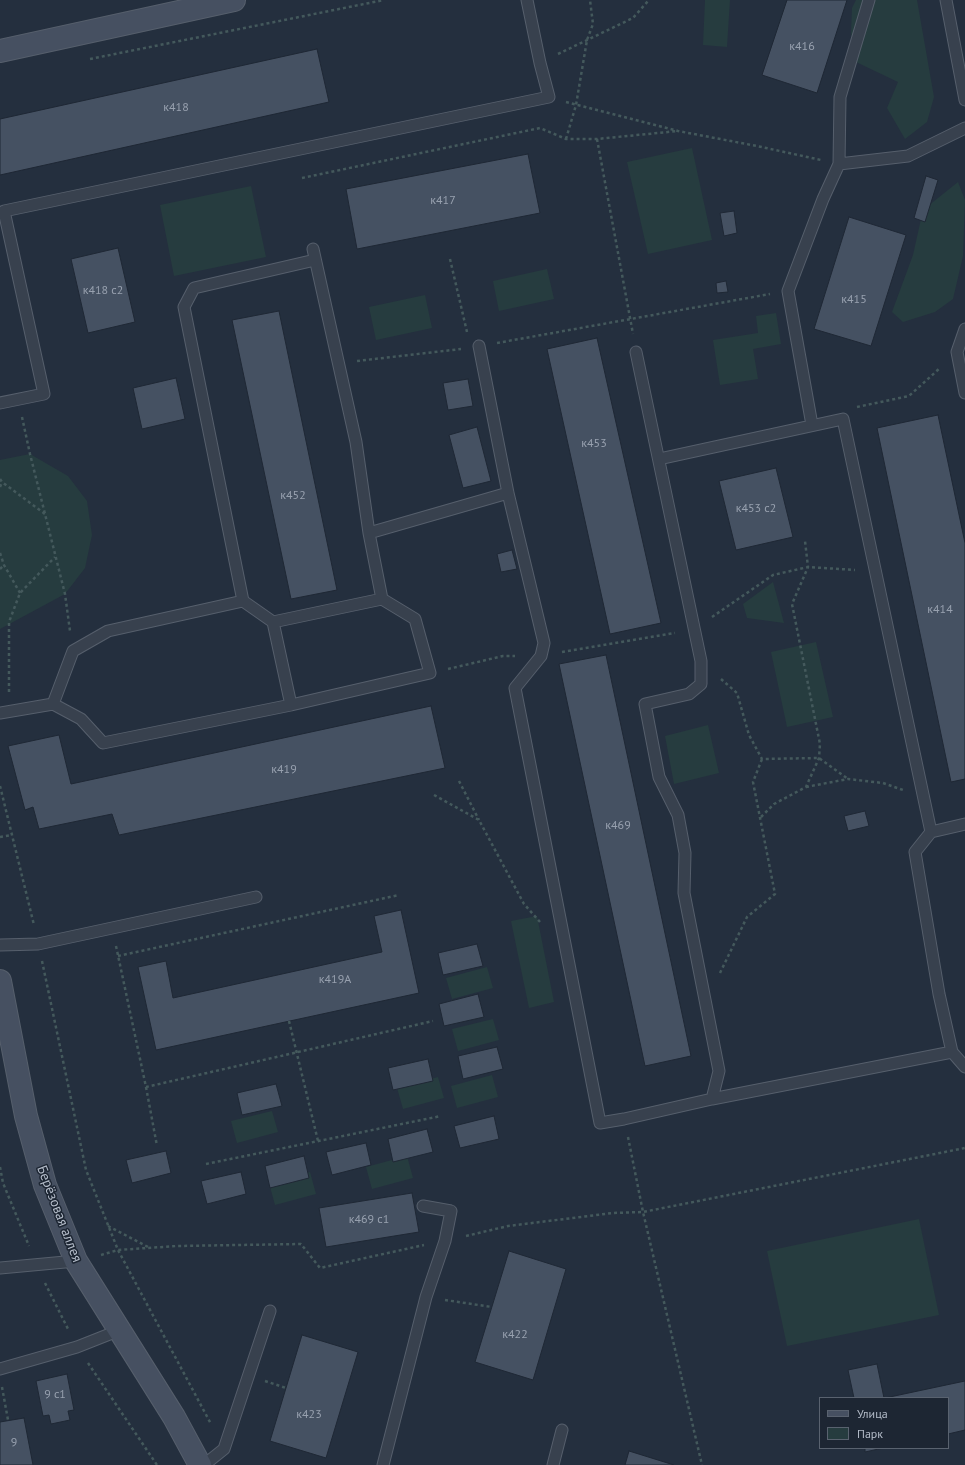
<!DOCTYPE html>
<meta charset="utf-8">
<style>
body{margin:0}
#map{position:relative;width:965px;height:1465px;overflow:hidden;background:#242f3e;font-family:"PT Sans",sans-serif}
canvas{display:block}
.legend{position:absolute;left:819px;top:1397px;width:130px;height:52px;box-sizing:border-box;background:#1d2633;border:1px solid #59626f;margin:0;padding:5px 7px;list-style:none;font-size:12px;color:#b4bcc9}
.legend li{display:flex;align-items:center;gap:8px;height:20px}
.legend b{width:20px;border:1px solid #59626f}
</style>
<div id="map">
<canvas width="965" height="1465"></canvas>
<ul class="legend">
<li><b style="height:5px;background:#465061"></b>Улица</li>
<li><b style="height:11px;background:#263c3f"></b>Парк</li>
</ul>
</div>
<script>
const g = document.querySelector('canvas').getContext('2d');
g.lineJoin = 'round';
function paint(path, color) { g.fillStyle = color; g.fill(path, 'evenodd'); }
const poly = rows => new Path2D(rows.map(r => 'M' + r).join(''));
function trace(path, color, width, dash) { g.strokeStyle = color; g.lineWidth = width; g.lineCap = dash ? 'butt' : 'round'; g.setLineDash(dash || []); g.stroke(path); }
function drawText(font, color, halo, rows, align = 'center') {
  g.font = font + ' "PT Sans",sans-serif'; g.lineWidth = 3; g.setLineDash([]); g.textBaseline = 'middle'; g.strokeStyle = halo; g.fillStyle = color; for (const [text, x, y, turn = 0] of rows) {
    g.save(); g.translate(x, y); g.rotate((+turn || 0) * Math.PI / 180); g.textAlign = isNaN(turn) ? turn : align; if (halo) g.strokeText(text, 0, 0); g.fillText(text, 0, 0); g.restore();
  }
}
const green = poly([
 [705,0,730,0,727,47,703,45],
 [856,0,917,0,934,97,927,122,905,139,887,108,898,82,856,62,851,33,852,8],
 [692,148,712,240,648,254,627,162],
 [958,182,965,200,963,256,953,299,935,312,903,322,892,312,913,255,923,210],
 [251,186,266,257,174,276,160,205],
 [547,269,554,299,499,311,493,281],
 [425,295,432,328,376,340,369,307],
 [776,313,781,344,753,349,758,379,720,385,713,340,758,333,756,316],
 [30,454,68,476,87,501,92,535,85,568,65,594,0,629,0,460],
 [773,582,784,623,747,618,743,604],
 [816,642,833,717,787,727,771,652],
 [708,725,719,773,674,784,665,736],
 [537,916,554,1002,529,1008,511,921],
 [487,967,493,988,452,999,446,978],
 [493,1019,499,1040,458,1051,452,1029],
 [492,1075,498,1097,457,1108,451,1086],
 [438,1077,444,1098,403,1109,397,1088],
 [272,1111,278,1132,237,1143,231,1121],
 [407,1156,413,1178,372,1189,366,1167],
 [310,1172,316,1194,275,1205,269,1183],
 [919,1219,939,1315,787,1346,767,1251]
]);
const building = poly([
 [787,0,847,0,817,93,762,75,787,0],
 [317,49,329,102,0,175,0,119,317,49],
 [528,154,540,213,357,249,346,189,528,154],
 [926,176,938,180,925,222,914,218,926,176],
 [734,211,737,233,724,236,720,213,734,211],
 [849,217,906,235,871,346,814,329,849,217],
 [118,248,135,322,88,333,71,259,118,248],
 [726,281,728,292,717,293,716,283,726,281],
 [279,311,337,590,291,599,232,320,279,311],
 [597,338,661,623,610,634,547,349,597,338],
 [176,378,185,419,142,429,133,388,176,378],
 [468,379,473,406,448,410,443,383,468,379],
 [938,415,965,543,965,779,951,782,877,428,938,415],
 [477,427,491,481,463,488,449,435,477,427],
 [776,468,793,537,736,550,719,481,776,468],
 [512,550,517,569,501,572,497,554,512,550],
 [606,655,691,1056,645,1066,559,664,606,655],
 [431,706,445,768,119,835,112,814,39,829,33,807,25,810,8,746,59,735,71,784,431,706],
 [865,811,869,826,848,831,844,816,865,811],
 [401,910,419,993,156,1050,138,967,166,961,173,998,382,952,374,916,401,910],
 [477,944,483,966,443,975,438,953,477,944],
 [478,994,484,1017,444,1026,439,1004,478,994],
 [497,1047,503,1069,463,1079,458,1056,497,1047],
 [428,1059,433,1081,393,1090,388,1068,428,1059],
 [276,1084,282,1106,242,1115,237,1093,276,1084],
 [494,1116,499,1139,460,1148,454,1126,494,1116],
 [427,1129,433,1152,393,1162,388,1139,427,1129],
 [366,1143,371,1165,332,1175,326,1152,366,1143],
 [166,1151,171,1173,132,1183,126,1160,166,1151],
 [304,1156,309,1178,270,1188,265,1166,304,1156],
 [241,1172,246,1194,207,1204,201,1181,241,1172],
 [412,1193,419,1232,326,1247,319,1208,412,1193],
 [509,1251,566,1269,533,1380,475,1362,509,1251],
 [302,1335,358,1352,326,1458,270,1441,302,1335],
 [877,1364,884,1398,854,1398,848,1370,877,1364],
 [67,1374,74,1410,68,1411,70,1420,51,1424,49,1415,43,1416,36,1381,67,1374],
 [965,1381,965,1430,948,1434,948,1398,885,1398,965,1381],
 [24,1418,33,1465,0,1465,0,1422,24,1418],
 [865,1448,883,1448,865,1452,865,1448],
 [629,1451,674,1465,625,1465,629,1451]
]);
const path = poly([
 [558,54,633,18,649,0],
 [90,59,384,0],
 [566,102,678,131,757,146,821,160],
 [566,139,576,105,587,40,593,24,590,0],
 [597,139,633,334],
 [302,178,540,128,566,139,597,139,678,131],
 [450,259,467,332],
 [497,343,770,294],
 [357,361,461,349],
 [857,407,909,396,940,368],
 [22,417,30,454,65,594,70,631],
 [0,479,2,482,45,514],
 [0,487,2,482],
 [0,553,4,565,20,593],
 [0,569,4,565],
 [712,617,773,575,808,567,855,570],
 [562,652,675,633],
 [448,669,503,656,515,656],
 [721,679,737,693,749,735,762,759,819,758,848,779],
 [9,692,9,622,20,593,55,557],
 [459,781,479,820],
 [0,786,34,925],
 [806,787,848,779,883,783,903,790],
 [434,795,479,820,524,904,540,922],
 [761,817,774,804,806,787,819,758,820,744,792,604,808,567,805,541],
 [0,837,12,835],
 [116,946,146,1087,433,1021],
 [118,956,399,895],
 [42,961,86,1170,118,1250,211,1424],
 [720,973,747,917,775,894,753,782,762,759],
 [289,1021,318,1141],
 [146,1087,157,1146],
 [628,1137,643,1212,702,1465],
 [206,1164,441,1116],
 [0,1167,3,1183,29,1246],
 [108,1226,150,1248],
 [466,1236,508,1226,613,1213,643,1212,965,1148],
 [101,1255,118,1250,177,1246,301,1244,320,1268,424,1245],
 [45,1283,68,1329],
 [445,1300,492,1307],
 [88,1363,157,1465],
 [265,1381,286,1388],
 [2,1387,8,1420]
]);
const lane = poly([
 [946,0,965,100],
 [839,164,840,97,869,0],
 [965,329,957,352,965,393],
 [479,346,508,493,544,643,541,656,515,688,600,1123,624,1119,712,1099,952,1052],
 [636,352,701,661,701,684,689,694,645,704,659,777,678,815,685,853,684,893,719,1071,712,1099],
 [0,403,44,394,4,211,549,97,540,63,527,0],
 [812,425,788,291,823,199,839,164,908,156,965,128],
 [659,459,843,419,931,832],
 [369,533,508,493],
 [243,601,273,622,291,705],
 [273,622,382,599],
 [53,704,73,651,108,631,243,601,184,307,194,288,315,260],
 [0,713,53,704,81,719,103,743,291,705,430,673,415,619,382,599,369,533,356,442,313,249],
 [965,824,931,832,915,852,939,994,952,1052,965,1067],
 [0,945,38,944,256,897],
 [0,1268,76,1261],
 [0,1369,77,1347,120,1330],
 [204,1465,224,1449,270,1311],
 [383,1465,426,1297,445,1241,451,1211,423,1206],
 [553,1465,562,1430]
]);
const secondary = poly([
 [0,51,234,0],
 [0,981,26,1116,45,1185,76,1261,174,1417,200,1465]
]);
const numberNames = [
 ["к416",802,47],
 ["к418",176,108],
 ["к417",443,201],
 ["к418 с2",103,291],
 ["к415",854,300],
 ["к453",594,444],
 ["к452",293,496],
 ["к453 с2",756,509],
 ["к414",940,610],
 ["к419",284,770],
 ["к469",618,826],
 ["к419А",335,980],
 ["к469 с1",369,1220],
 ["к422",515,1335],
 ["9 с1",55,1395],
 ["к423",309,1415],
 ["9",14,1443]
];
const streetNames = [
 ["Берёзовая аллея",59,1214,69]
];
paint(green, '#263c3f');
paint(building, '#455162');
trace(building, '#1f2835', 1);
trace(lane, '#565f6c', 13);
trace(secondary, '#565f6c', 24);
trace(path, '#44595c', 2.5, [3, 3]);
trace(lane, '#38414e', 11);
trace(secondary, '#465061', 22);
drawText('12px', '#98a1af', null, numberNames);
drawText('14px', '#b4bcc9', '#1d2633', streetNames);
</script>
